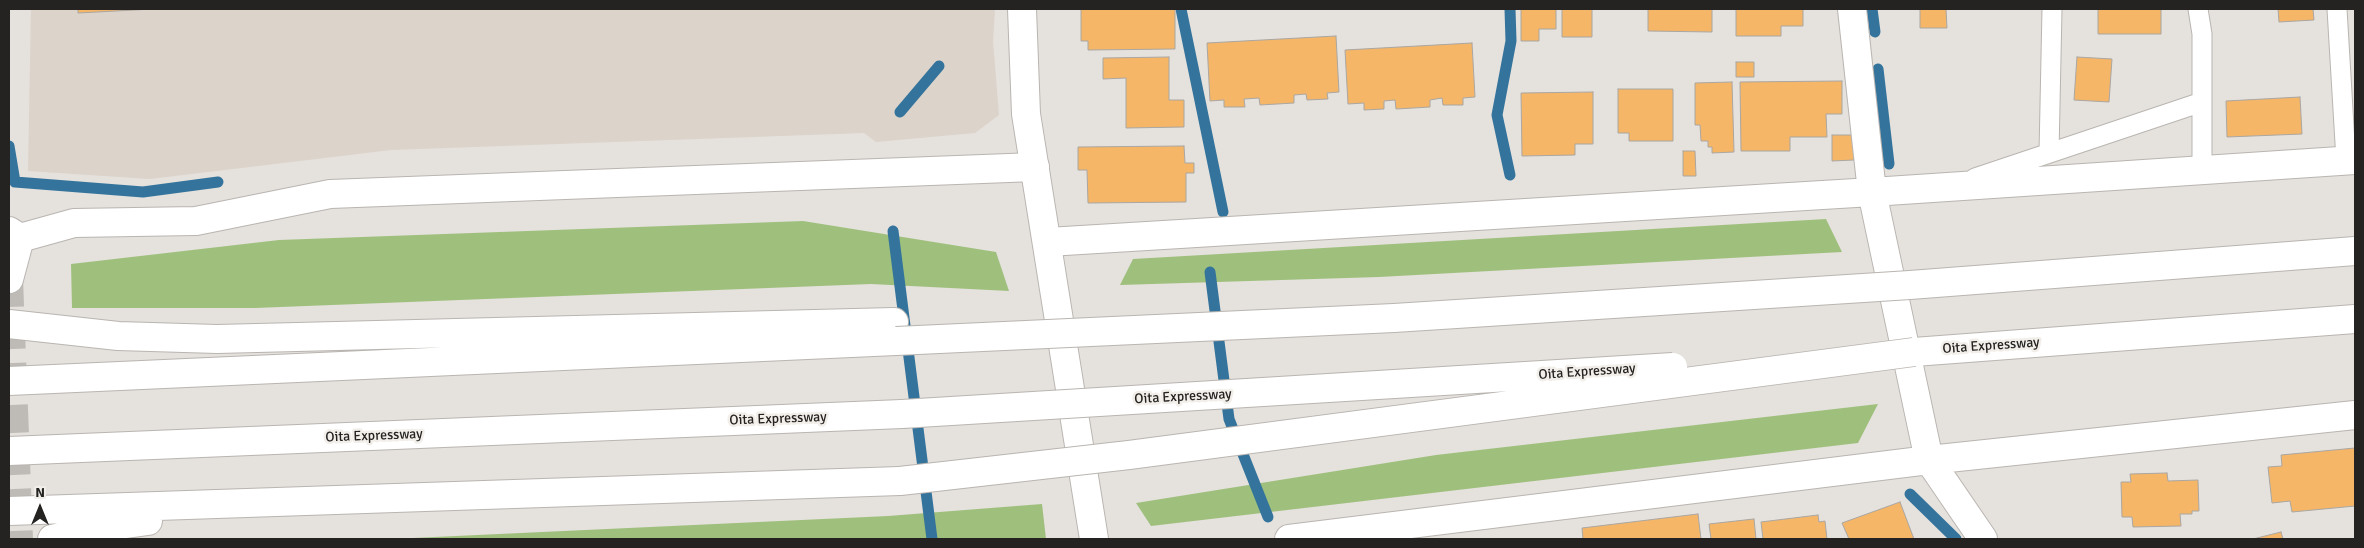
<!DOCTYPE html>
<style>
body{margin:0}
#map{position:relative;width:2364px;height:548px;overflow:hidden;background:#e5e1dd;font-family:Signika,sans-serif}
canvas{display:block}
.frame{position:absolute;inset:0;border:10px solid #242321;pointer-events:none}
.north{position:absolute;left:15px;top:483px;width:50px;height:50px;-webkit-text-stroke:4px #f2efea;paint-order:stroke;rotate:0deg;font-size:14px;font-weight:700;line-height:20px;text-align:center;color:#242321}
.north::after{content:'';display:block;margin:auto;width:18px;height:22px;background:#242321;clip-path:polygon(50% 0,100% 100%,50% 72%,0 100%)}
</style>
<div id="map">
<canvas width="2364" height="548"></canvas>
<div class="frame"></div>
<div class="north">N</div>
</div>
<script>
const g = document.querySelector('canvas').getContext('2d');
g.lineJoin = 'round';
function paint(path, color) { g.fillStyle = color; g.fill(path, 'evenodd'); }
const poly = rows => new Path2D(rows.map(r => 'M' + r).join(''));
function trace(path, color, width, dash) { g.strokeStyle = color; g.lineWidth = width; g.lineCap = dash ? 'butt' : 'round'; g.setLineDash(dash || []); g.stroke(path); }
function drawText(font, color, halo, rows, align = 'center') {
  g.font = font + ' Signika,sans-serif'; g.lineWidth = 5; g.setLineDash([]); g.textBaseline = 'middle'; g.strokeStyle = halo; g.fillStyle = color; for (const [text, x, y, turn = 0] of rows) {
    g.save(); g.translate(x, y); g.rotate((+turn || 0) * Math.PI / 180); g.textAlign = isNaN(turn) ? turn : align; if (halo) g.strokeText(text, 0, 0); g.fillText(text, 0, 0); g.restore();
  }
}
const built = poly([
 [31,9,995,9,993,41,999,115,975,133,876,142,864,133,391,150,150,179,28,171]
]);
const green = poly([
 [1826,219,1842,252,1379,277,1120,285,1133,259],
 [803,221,996,252,1009,291,871,284,255,308,72,308,71,264,279,240],
 [1878,404,1858,443,1151,526,1136,503,1436,455],
 [1042,504,1046,539,391,539,888,516]
]);
const stream = poly([
 [1181,9,1223,212],
 [1510,9,1511,41,1497,115,1510,175],
 [1872,9,1875,32],
 [1878,69,1889,164],
 [900,112,939,66],
 [9,146,15,182,143,192,218,182],
 [893,231,932,539],
 [1210,272,1229,419,1268,517],
 [1910,494,1956,539]
]);
const building = poly([
 [78,9,153,9,78,13,78,9],
 [1081,9,1175,9,1175,49,1088,50,1088,41,1081,41,1081,9],
 [1521,9,1556,9,1556,29,1539,29,1539,41,1521,41,1521,9],
 [1562,9,1592,9,1592,37,1562,37,1562,9],
 [1648,9,1712,9,1712,32,1648,31,1648,9],
 [1736,9,1803,9,1803,26,1781,26,1781,36,1736,36,1736,9],
 [1920,9,1946,9,1947,28,1920,28,1920,9],
 [2098,9,2161,9,2161,34,2098,34,2098,9],
 [2278,9,2313,9,2314,20,2279,22,2278,9],
 [1336,36,1339,92,1327,93,1328,99,1307,100,1306,94,1294,95,1294,103,1260,105,1259,98,1244,99,1245,107,1224,107,1224,100,1210,101,1207,43,1336,36],
 [1472,43,1475,97,1463,98,1463,105,1443,105,1442,98,1430,100,1430,107,1396,109,1395,100,1384,101,1384,109,1364,110,1364,103,1348,104,1345,50,1472,43],
 [1169,57,1169,100,1184,100,1184,127,1126,128,1126,78,1103,79,1103,58,1169,57],
 [2077,57,2112,59,2109,102,2074,100,2077,57],
 [1736,62,1754,62,1754,77,1736,77,1736,62],
 [1842,81,1842,114,1826,114,1827,137,1790,137,1790,151,1741,151,1740,82,1842,81],
 [1732,82,1734,152,1712,153,1712,147,1708,147,1708,141,1701,141,1700,125,1695,125,1695,83,1732,82],
 [1618,89,1673,89,1673,141,1629,141,1629,133,1618,133,1618,89],
 [1593,92,1593,144,1575,144,1575,155,1522,156,1521,93,1593,92],
 [2300,97,2302,134,2227,137,2226,101,2300,97],
 [1832,135,1853,135,1854,160,1832,161,1832,135],
 [1184,146,1185,163,1194,163,1194,173,1186,173,1186,202,1088,203,1087,170,1078,170,1078,147,1184,146],
 [1683,151,1695,151,1696,176,1683,176,1683,151],
 [2355,448,2355,506,2292,512,2290,501,2272,503,2268,467,2282,466,2281,455,2355,448],
 [2167,473,2168,481,2198,480,2199,511,2192,511,2192,514,2180,514,2181,526,2133,527,2132,517,2122,517,2121,482,2131,482,2130,474,2167,473],
 [1900,502,1914,539,1849,539,1842,523,1900,502],
 [1698,514,1701,539,1583,539,1582,528,1698,514],
 [1818,515,1819,522,1825,521,1827,539,1763,539,1761,522,1818,515],
 [1754,519,1756,539,1711,539,1709,524,1754,519],
 [2281,532,2283,539,2253,539,2281,532]
]);
const streetTunnel = poly([
 [9,279,19,539]
]);
const lane = poly([
 [2198,9,2202,34,2202,170],
 [2337,9,2346,160],
 [2049,153,2052,9],
 [1975,178,2202,102]
]);
const street = poly([
 [1852,9,1872,192,1929,460,1983,539],
 [9,231,20,238,74,223,196,221,330,194,1035,167],
 [1048,242,1872,192,2355,160],
 [9,279,20,238],
 [1289,539,1929,460,2355,415]
]);
const secondary = poly([
 [1022,9,1026,114,1094,539]
]);
const highway = poly([
 [9,324,118,336,217,339,894,322],
 [1914,352,2355,319],
 [9,381,896,341],
 [9,451,902,414],
 [9,511,900,481],
 [52,539,112,526,148,521]
]);
const highwayBridge = poly([
 [896,341,1394,318,1910,285,2355,251],
 [902,414,1673,367],
 [900,481,1129,455,1914,352]
]);
const streetNames = [
 ["Oita Expressway",1991,346,-4],
 ["Oita Expressway",1587,372,-4],
 ["Oita Expressway",1183,397,-3],
 ["Oita Expressway",778,419,-2],
 ["Oita Expressway",374,436,-2]
];
paint(built, '#dcd3ca');
paint(green, '#9fc07d');
trace(stream, '#34749c', 11);
paint(building, '#f5b667');
trace(building, '#aaa6a2', 1);
trace(streetTunnel, '#bebbb7', 28, [28, 14]);
trace(lane, '#b9b5b1', 21);
trace(street, '#b9b5b1', 30);
trace(secondary, '#b9b5b1', 30);
trace(highway, '#b9b5b1', 30);
trace(lane, '#fff', 19);
trace(street, '#fff', 28);
trace(secondary, '#fff', 28);
trace(highway, '#fff', 28);
trace(highwayBridge, '#b9b5b1', 30, []);
trace(highwayBridge, '#fff', 28);
drawText('14px', '#242321', '#f2efea', streetNames);
</script>
